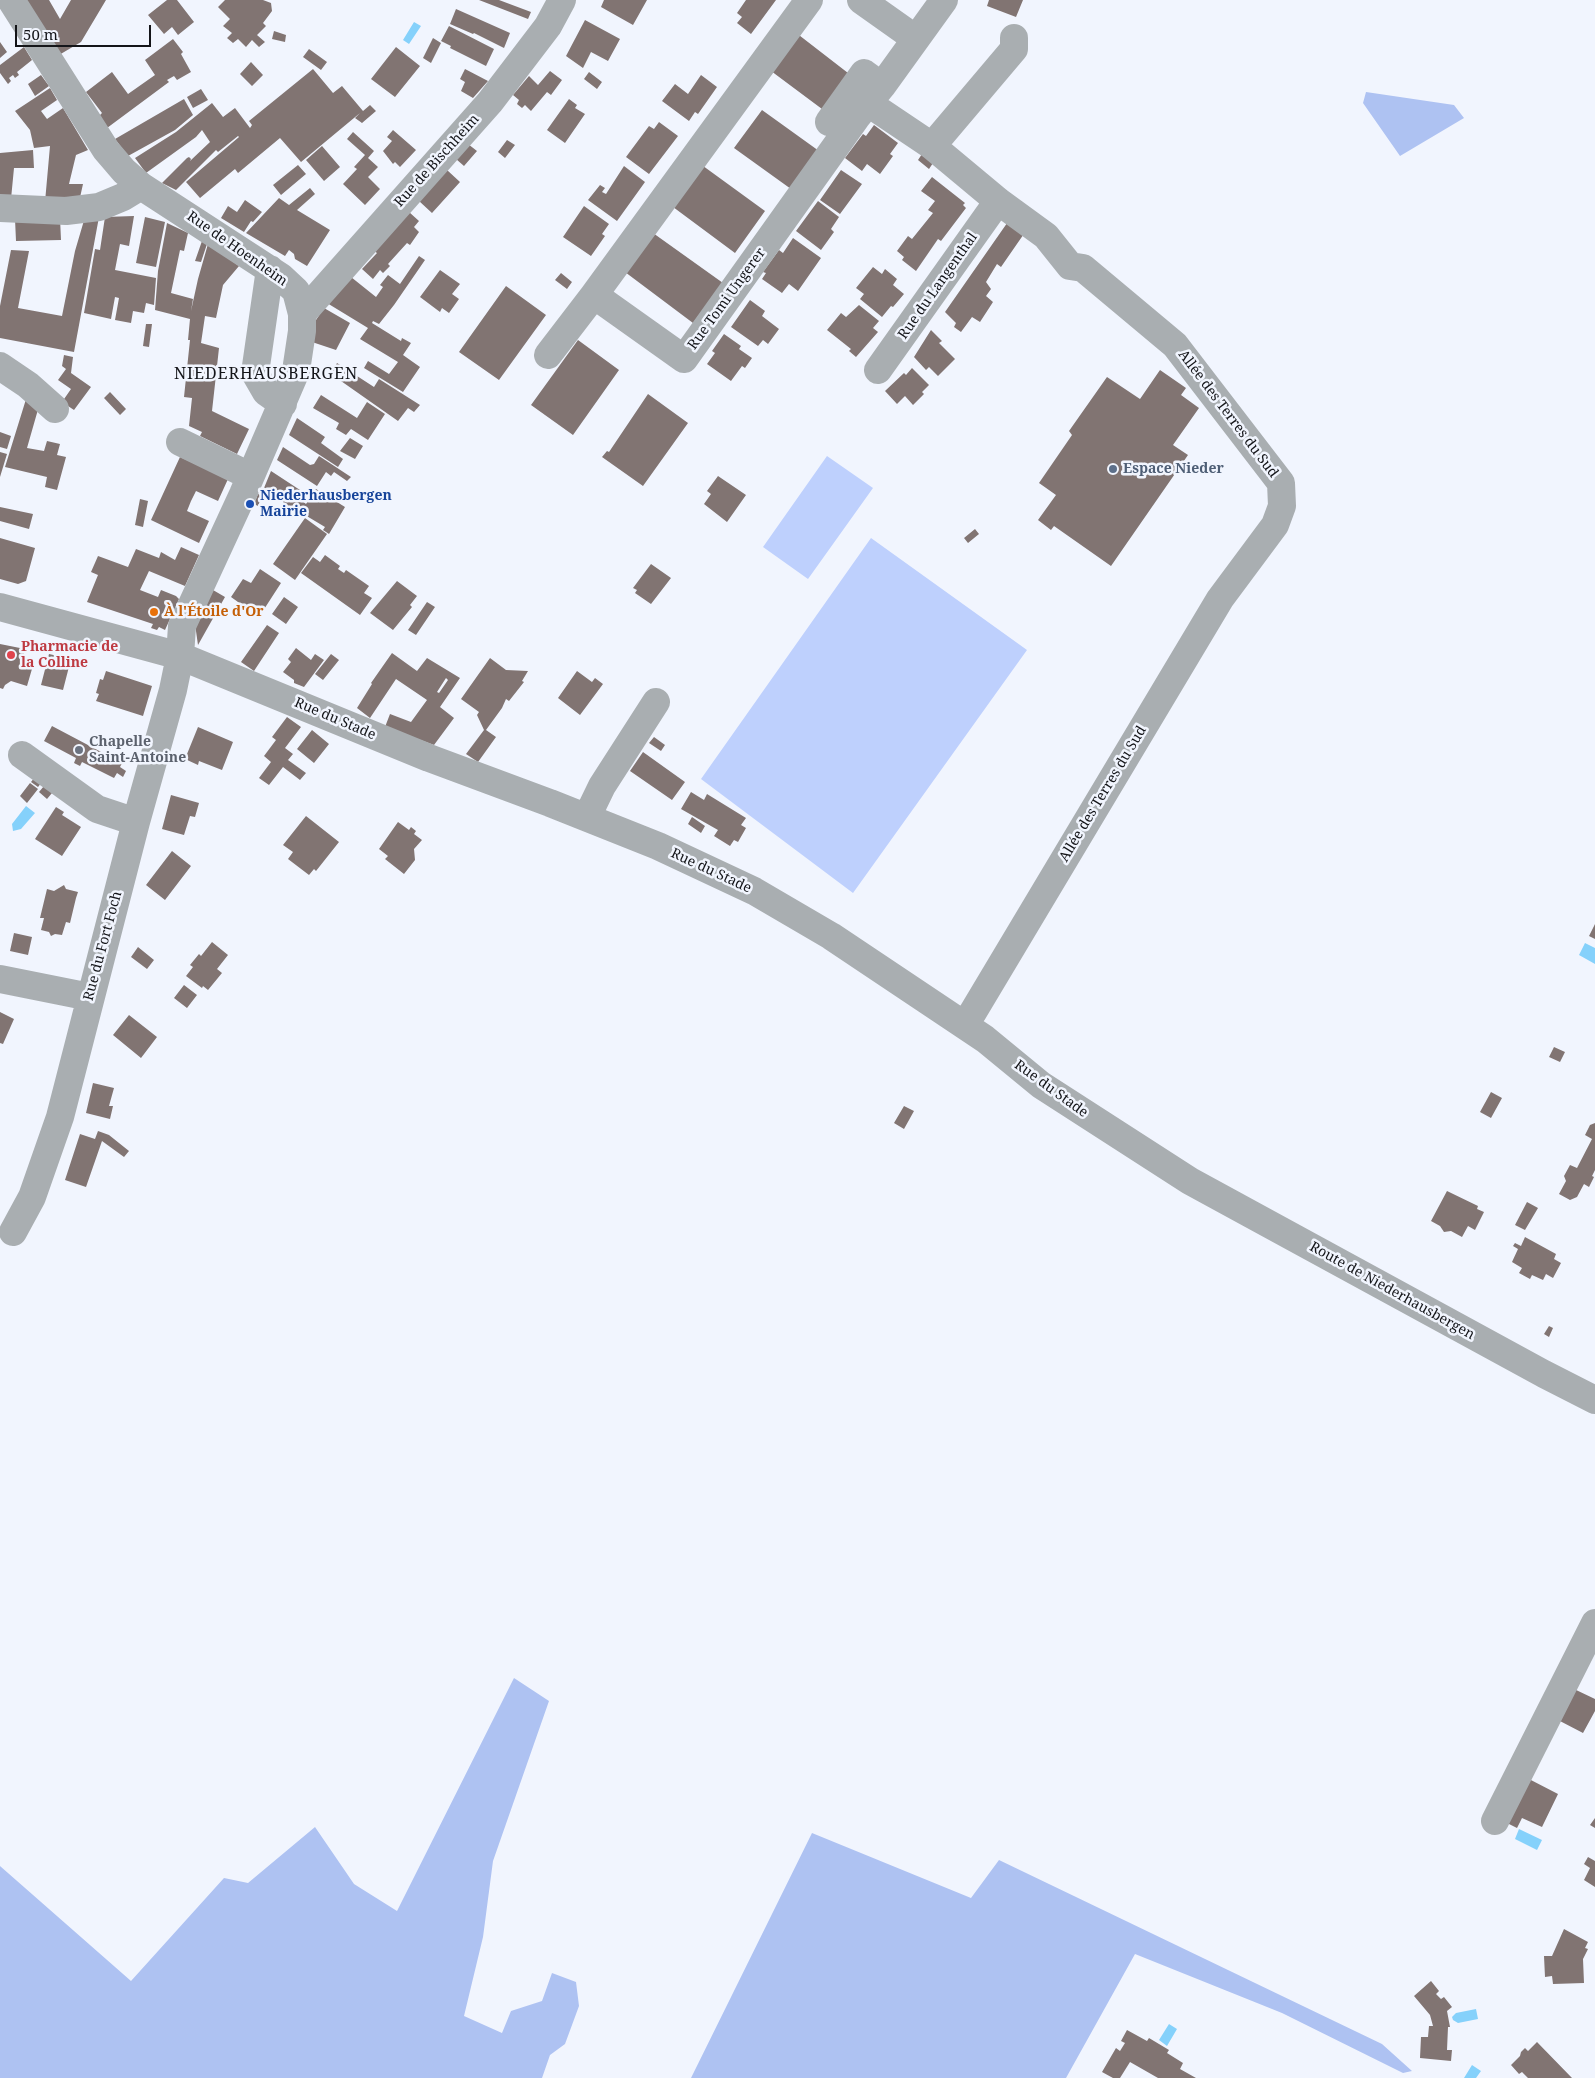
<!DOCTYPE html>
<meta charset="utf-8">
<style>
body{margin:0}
#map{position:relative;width:1595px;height:2078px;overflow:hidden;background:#f1f5fe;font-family:"Noto Serif",serif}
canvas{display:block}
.scale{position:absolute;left:15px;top:25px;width:136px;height:22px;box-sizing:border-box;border:2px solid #141519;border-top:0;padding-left:6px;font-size:15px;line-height:18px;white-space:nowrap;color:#141519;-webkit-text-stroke:4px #f1f5fe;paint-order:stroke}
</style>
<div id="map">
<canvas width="1595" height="2078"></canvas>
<div class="scale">50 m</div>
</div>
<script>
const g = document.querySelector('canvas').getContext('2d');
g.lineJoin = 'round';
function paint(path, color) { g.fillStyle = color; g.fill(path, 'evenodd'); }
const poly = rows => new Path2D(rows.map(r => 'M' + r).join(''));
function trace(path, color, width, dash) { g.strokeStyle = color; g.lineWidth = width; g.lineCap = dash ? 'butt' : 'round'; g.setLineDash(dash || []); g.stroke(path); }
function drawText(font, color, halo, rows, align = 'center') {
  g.font = font + ' "Noto Serif",serif'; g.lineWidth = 5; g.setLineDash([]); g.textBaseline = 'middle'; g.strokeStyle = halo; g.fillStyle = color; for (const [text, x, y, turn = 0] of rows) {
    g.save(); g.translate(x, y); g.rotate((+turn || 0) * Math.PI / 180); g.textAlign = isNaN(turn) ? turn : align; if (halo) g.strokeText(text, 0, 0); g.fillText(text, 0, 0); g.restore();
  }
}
const green = poly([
 [827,456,873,488,808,579,763,547],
 [871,538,1027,650,853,893,701,779]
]);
const forest = poly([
 [1366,92,1454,105,1464,118,1400,156,1363,103],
 [514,1678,549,1701,493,1861,483,1937,464,2016,502,2033,511,2011,542,2001,552,1973,576,1982,579,2006,565,2044,550,2055,542,2078,0,2078,0,1866,131,1981,224,1878,248,1883,315,1827,354,1884,397,1911],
 [812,1833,971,1898,999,1860,1382,2044,1412,2071,1403,2073,1282,2013,1135,1954,1066,2078,691,2078]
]);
const water = poly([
 [414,22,421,26,409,44,403,40],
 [26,806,35,813,21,829,13,831,12,824],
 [1585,943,1595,948,1595,964,1579,955],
 [1519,1829,1542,1840,1537,1850,1515,1839],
 [1476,2009,1478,2019,1458,2023,1453,2020,1452,2017,1456,2013],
 [1169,2024,1177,2029,1167,2046,1159,2040],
 [1472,2065,1481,2071,1476,2078,1464,2078]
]);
const building = poly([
 [26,0,49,0,60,19,71,0,106,0,81,42,59,55],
 [167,0,177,0,194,22,178,35,172,27,164,34,148,15],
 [225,0,263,0,271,3,272,11,263,23,266,26,257,35,265,42,259,47,252,40,246,47,238,39,233,43,227,38,232,33,223,26,230,19,218,7],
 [479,0,499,0,531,12,528,19],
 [604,0,647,0,633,25,601,7],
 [746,0,776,0,751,34,737,23,742,17,737,13],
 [989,0,1023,0,1016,17,987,6],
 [456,9,510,33,504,48,474,33,473,34,450,24],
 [585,20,620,39,608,61,591,52,583,68,566,56],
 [449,26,494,49,486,66,450,48,451,46,441,41],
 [274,31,286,35,285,42,272,39],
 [795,32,848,73,822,109,767,68],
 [433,38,441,43,431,63,423,58],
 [173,39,183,52,181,54,191,72,177,80,174,76,167,80,169,82,107,128,99,116,102,113,86,92,112,72,128,94,155,75,145,60],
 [0,42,7,52,0,58],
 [24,47,32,60,17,72,19,75,15,78,13,75,9,78,11,81,8,84,0,73,0,65],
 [396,47,420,66,395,97,371,79],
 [309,49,327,62,321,70,303,57],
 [251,62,263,75,252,86,240,74],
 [313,69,333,93,342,86,363,111,370,105,376,111,362,123,355,118,360,113,301,162,280,138,238,173,235,169,200,198,186,182,239,137,238,136,218,152,216,150,176,190,162,183,187,158,189,157,191,159,190,161,210,142,202,130,196,137,146,173,135,158,176,132,212,103,223,117,235,108,250,128,252,125,249,121],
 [465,69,488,81,473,98,461,91,465,82,460,79],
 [550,71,562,80,551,95,547,92,531,111,525,105,522,108,517,104,519,100,513,95,529,76,538,85],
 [589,72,602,82,597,89,584,79],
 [41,75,49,86,35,96,28,84],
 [701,75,717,87,698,114,695,112,689,121,662,101,675,84,688,94],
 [50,88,57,100,41,111,47,119,63,108,88,150,76,155,69,184,83,184,79,202,45,202,50,146,34,148,30,130,15,111],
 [201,89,208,100,193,108,187,97],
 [184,99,193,115,175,130,128,156,115,139],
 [569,99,577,105,575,108,585,114,565,143,547,130],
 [762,110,819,151,791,189,734,148],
 [659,122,678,136,649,174,626,157,649,126,654,129],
 [874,125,898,143,890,154,893,156,880,174,867,164,862,171,845,158,863,134,866,136],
 [393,130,416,150,400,167,395,162,393,164,383,151,392,141,387,137],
 [353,132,374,151,368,158,378,167,368,177,380,189,365,205,343,184,357,169,354,167,365,155,347,139],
 [507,140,515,145,505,158,498,152],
 [468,144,477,151,464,166,456,159],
 [322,146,340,167,324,181,306,160],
 [33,150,34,168,14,168,11,199,0,197,0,153],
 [922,154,933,163,929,169,918,160],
 [699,163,765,211,735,253,669,204],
 [298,165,306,174,281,195,273,185],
 [624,166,645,182,617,221,588,200,600,185,605,188,602,192,606,194],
 [447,170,460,182,432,213,419,201],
 [841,170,862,184,840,214,820,200],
 [932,177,965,203,963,205,966,208,941,241,938,239,916,271,902,260,904,257,897,251,908,236,912,239,933,213,928,210,935,201,921,191],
 [310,188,315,194,297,210,330,230,307,266,295,259,294,254,289,250,285,256,246,233,279,198,289,205],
 [245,200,262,212,253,222,251,221,244,232,221,218,228,206,237,212],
 [818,201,839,217,831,229,834,232,821,250,796,231],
 [584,206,609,224,602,234,605,236,591,256,563,237],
 [409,212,419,221,414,227,419,232,410,245,407,243,388,264,390,266,383,273,380,270,373,279,362,269,377,253,374,251],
 [134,216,129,246,120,244,115,270,156,278,154,305,146,303,144,313,133,311,131,323,115,320,119,298,115,297,111,319,84,313,95,249,100,250,105,217],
 [1012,216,1028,228,1001,267,997,264,986,282,991,289,986,296,993,302,980,322,972,317,961,332,954,327,956,323,945,312],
 [85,217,99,217,74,352,0,338,0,306,11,250,29,251,18,308,62,316,75,251],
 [145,217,165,222,156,267,136,263],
 [60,218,61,240,16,241,15,219],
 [167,223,188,233,184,251,180,250,171,293,193,299,191,311,198,279,208,244,239,266,223,285,216,318,205,316,201,343,219,348,212,411,249,429,237,454,200,436,202,432,189,426,192,398,184,397,190,340,188,340,190,319,155,310,158,271],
 [653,233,723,283,693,323,625,272],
 [793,238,821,258,798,291,789,284,782,293,762,279,766,273,763,272,779,250,783,253],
 [202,241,207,244,201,262,195,261],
 [419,256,425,260,394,305,379,324,373,321,372,323,401,341,402,338,411,343,403,355,420,367,403,392,364,368,368,361,389,374,398,362,360,339,368,328,327,303,351,277,376,297,383,287,380,285,388,275,400,284],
 [873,267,882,274,885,269,897,279,893,285,904,294,893,307,891,306,882,317,860,299,864,294,856,288],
 [440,270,460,284,452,294,459,299,449,313,442,308,440,312,420,297],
 [561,273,572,282,567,289,555,280],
 [506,286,546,315,499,380,459,352],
 [750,300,765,311,762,316,779,329,768,344,763,340,758,346,731,327],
 [859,305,879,321,873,328,878,332,856,357,849,351,851,349,827,330,841,313,846,317],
 [324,308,350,323,336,350,312,342,316,320],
 [146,324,152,324,149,347,143,346],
 [931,330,942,341,939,343,955,359,938,376,929,367,926,370,914,357],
 [724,334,741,346,739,349,752,358,745,368,742,366,731,381,707,364,715,353,712,351],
 [578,340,619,370,573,435,531,405],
 [64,355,73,357,71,373,91,387,74,410,62,402,71,389,58,380,66,369,62,366],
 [337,363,374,387,379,379,420,405,414,412,408,408,398,421,331,374],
 [912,368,929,385,922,392,924,394,913,405,905,396,897,404,885,391,904,373,906,375],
 [1160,370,1186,388,1181,395,1199,408,1173,445,1188,455,1111,566,1054,526,1051,530,1038,520,1056,495,1039,483,1072,435,1069,431,1107,377,1140,399],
 [110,392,126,409,120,415,104,398],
 [648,394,688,423,643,486,602,457,607,451,609,452],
 [321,395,357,418,367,402,385,414,368,440,351,429,346,435,336,429,339,423,313,408],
 [27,396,39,406,27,448,44,451,47,441,60,444,57,455,66,457,57,490,45,487,47,477,5,467],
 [297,418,325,437,321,443,343,459,338,467,289,435],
 [0,432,11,436,7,449,0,447],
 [350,438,363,446,355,459,340,451],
 [283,447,310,465,314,464,319,456,351,477,347,481,334,472,331,476,326,472,317,486,277,460],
 [0,452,7,454,0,477],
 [180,457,228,479,218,501,196,491,191,501,187,511,209,521,199,543,151,520],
 [271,471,300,490,296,496,306,504,316,489,345,507,329,534,323,530,325,527,300,512,299,514,264,488],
 [718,476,746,495,727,522,704,504,711,494,707,491],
 [258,494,262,496,258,506,254,504],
 [140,499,148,501,143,527,135,525],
 [0,507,33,514,29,529,0,521],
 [305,518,327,534,295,580,273,564],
 [975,529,979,534,968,543,964,538],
 [0,538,35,548,26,581,18,584,0,579],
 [181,547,199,555,185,586,149,571,140,590,158,597,161,590,176,596,179,599,165,630,159,627,157,630,151,628,153,624,87,602,98,575,91,572,98,556,128,567,136,549,159,558,161,552,175,560],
 [325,555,340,566,338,569,344,573,346,570,369,586,364,593,372,598,360,615,301,573,313,557,320,562],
 [651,564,671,578,651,604,635,593,637,590,633,588],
 [260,569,281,583,259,617,231,597,243,579,251,583],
 [397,581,417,596,410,605,412,607,393,630,370,613],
 [213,590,225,597,198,645,195,624],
 [284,597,298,607,286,624,272,614],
 [427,602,435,607,416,635,408,630],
 [267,625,279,633,254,671,241,662],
 [0,644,25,649,23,658,34,662,27,686,11,681,5,685,3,689,0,688],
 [296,648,311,660,315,654,324,660,304,687,294,683,294,680,283,672,291,662,288,659],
 [392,653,417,671,427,658,460,678,440,707,454,718,434,745,385,727,390,714,411,722,427,700,396,679,370,718,357,708,372,684,371,683],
 [446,678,448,680,439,693,437,692],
 [49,654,71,659,63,690,41,685],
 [331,654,339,660,323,680,315,674],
 [490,658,506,670,528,671,522,681,524,682,509,701,506,699,502,708,486,730,496,737,478,762,466,754,484,730,477,715,479,712,461,699],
 [106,671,152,686,143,716,96,701,99,694,96,693,100,679,103,680],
 [577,671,592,682,595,678,603,684,580,715,558,698],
 [287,717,301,727,285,748,293,754,288,760,306,773,300,780,283,767,269,785,259,778,271,762,264,756,276,740,272,737],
 [52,726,122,763,120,767,126,771,123,777,117,773,114,778,82,762,80,766,74,763,76,758,44,741],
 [198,727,233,742,222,770,199,761,198,765,185,759],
 [312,730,329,744,314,763,297,749],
 [654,737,665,745,661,751,649,743],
 [643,752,685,782,672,800,630,771],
 [35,777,42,782,38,787,31,782],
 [49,780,57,787,47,799,39,792],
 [30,783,38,789,27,803,20,796],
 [691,792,704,800,707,794,746,818,741,825,746,828,738,842,734,840,730,846,714,836,718,830,681,809],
 [171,795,199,803,195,817,190,816,184,835,162,829],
 [56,807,64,812,62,815,81,827,62,856,35,839],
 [306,816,339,842,316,871,314,869,309,875,288,859,293,852,283,845],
 [692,817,705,826,701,833,688,824],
 [398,822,409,830,411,827,416,831,414,834,422,840,414,849,415,860,404,874,385,859,388,856,379,849],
 [172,851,191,866,165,900,146,885],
 [64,885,66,889,78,892,76,898,70,923,66,922,62,935,55,934,51,936,49,932,41,930,44,918,40,918,47,889,54,891],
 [1595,924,1595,939,1589,936],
 [14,933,32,937,28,955,10,951],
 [212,942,228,955,217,969,222,973,208,990,203,986,202,988,186,976,193,967,190,965,199,954,201,956],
 [138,947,154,960,147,969,131,957],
 [184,985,197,995,187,1008,174,998],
 [0,1012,14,1019,3,1044,0,1043],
 [129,1015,157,1037,141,1058,113,1035],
 [1554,1047,1565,1052,1560,1062,1549,1057],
 [93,1083,114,1088,109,1106,113,1106,110,1119,86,1113],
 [1491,1092,1502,1098,1491,1118,1480,1112],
 [904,1106,914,1111,904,1129,894,1123],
 [1595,1123,1595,1170,1592,1176,1594,1177,1589,1187,1584,1184,1577,1197,1570,1200,1559,1194,1566,1181,1564,1176,1570,1165,1577,1168,1592,1139,1585,1135,1590,1125],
 [98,1131,109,1135,129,1151,124,1157,102,1141,86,1187,65,1180,80,1134,95,1139],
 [1447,1191,1478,1206,1477,1209,1484,1212,1475,1230,1468,1226,1462,1237,1451,1231,1444,1232,1440,1226,1431,1221],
 [1527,1202,1538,1208,1525,1230,1515,1225],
 [1525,1237,1556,1254,1554,1259,1561,1263,1553,1278,1546,1274,1543,1280,1532,1275,1530,1279,1519,1273,1522,1268,1512,1262,1518,1249,1513,1246,1515,1243,1521,1246],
 [1549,1326,1553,1328,1549,1337,1544,1334],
 [1574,1689,1595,1699,1595,1711,1583,1733,1558,1720],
 [1527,1778,1558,1794,1542,1827,1522,1818,1517,1828,1507,1823],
 [1595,1818,1595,1828,1590,1825],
 [1588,1857,1595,1861,1595,1887,1584,1880,1590,1868,1584,1864],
 [1564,1929,1588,1942,1585,1948,1588,1949,1583,1959,1584,1983,1553,1984,1552,1976,1545,1977,1544,1956,1552,1956],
 [1431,1981,1439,1991,1436,1994,1441,1999,1444,1997,1452,2007,1447,2011,1450,2027,1448,2027,1447,2050,1452,2050,1451,2061,1420,2058,1421,2037,1428,2037,1429,2026,1433,2026,1430,2015,1414,1996],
 [1127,2030,1147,2041,1149,2038,1169,2050,1167,2053,1183,2063,1180,2069,1196,2078,1158,2078,1130,2062,1120,2078,1113,2078,1102,2072,1116,2048,1120,2051,1125,2043,1121,2041],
 [1537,2042,1572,2078,1528,2078,1522,2072,1519,2074,1511,2065,1520,2056,1521,2052,1525,2048,1528,2051]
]);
const minor = poly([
 [11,0,106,150,124,171,141,186,281,277,296,291,302,314,302,331,296,371,243,494,182,626,180,656,173,690,136,822,60,1117,32,1197,13,1232],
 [809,0,594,295,684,359,856,118,882,86,944,0],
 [861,0,916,39],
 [868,103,932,146,998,201,1046,236,1070,266,1083,268,1175,345,1281,483,1282,506,1275,525,1220,599,973,1012,964,1025],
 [829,122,864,73,882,86],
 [932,146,1014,49,1014,38],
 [0,208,66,211,99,207,123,197,141,186],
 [270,269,255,373,266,392,283,404],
 [302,314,490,102,548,26,562,0],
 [548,355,594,295],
 [0,366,28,385,55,409],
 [878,370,998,201],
 [180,442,250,476],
 [0,607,180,656,429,758,550,803,658,846,754,891,831,936,985,1039,1041,1085,1190,1181,1544,1374,1595,1400],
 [22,755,97,809,136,822],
 [587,817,602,786,656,702],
 [0,979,90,997],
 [1495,1821,1595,1623]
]);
const markers = [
 [1113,469,5,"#5c6f8a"],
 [250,504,5,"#1a4fb4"],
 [154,612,5,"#e8710a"],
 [11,655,5,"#e0444e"],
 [79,750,5,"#6b7280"]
];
const streetNames = [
 ["Rue de Bischheim",437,161,-48],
 ["Rue de Hoenheim",237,249,35],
 ["Rue du Langenthal",938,286,-55],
 ["Rue Tomi Ungerer",727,299,-54],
 ["Allée des Terres du Sud",1228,414,53],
 ["Rue du Stade",335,719,23],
 ["Allée des Terres du Sud",1103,794,-59],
 ["Rue du Stade",711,871,25],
 ["Rue du Fort Foch",103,946,-75],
 ["Rue du Stade",1051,1089,36],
 ["Route de Niederhausbergen",1392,1291,29]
];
const serviceNames = [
 ["Espace Nieder",1123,469]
];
const transitNames = [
 ["Niederhausbergen",260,496],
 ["Mairie",260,512]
];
const foodNames = [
 ["À l'Étoile d'Or",164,612]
];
const healthNames = [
 ["Pharmacie de",21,647],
 ["la Colline",21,663]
];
const worshipNames = [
 ["Chapelle",89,742],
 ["Saint-Antoine",89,758]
];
const quarterNames = [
 ["NIEDERHAUSBERGEN",266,374]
];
paint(green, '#bed0fd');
paint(forest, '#aec2f2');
paint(water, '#85d1fb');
paint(building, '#817472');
trace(minor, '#a9aeb1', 28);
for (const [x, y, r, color] of markers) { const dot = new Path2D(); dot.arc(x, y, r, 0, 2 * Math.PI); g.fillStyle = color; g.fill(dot); trace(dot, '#f1f5fe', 2); }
drawText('14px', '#141519', '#f1f5fe', streetNames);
drawText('bold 14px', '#4e5e75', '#f1f5fe', serviceNames, 'left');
drawText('bold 14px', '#164399', '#f1f5fe', transitNames, 'left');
drawText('bold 14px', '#c56008', '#f1f5fe', foodNames, 'left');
drawText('bold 14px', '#be3a42', '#f1f5fe', healthNames, 'left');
drawText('bold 14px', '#5b616d', '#f1f5fe', worshipNames, 'left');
g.letterSpacing = '1px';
drawText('16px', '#141519', '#f1f5fe', quarterNames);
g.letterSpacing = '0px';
</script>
